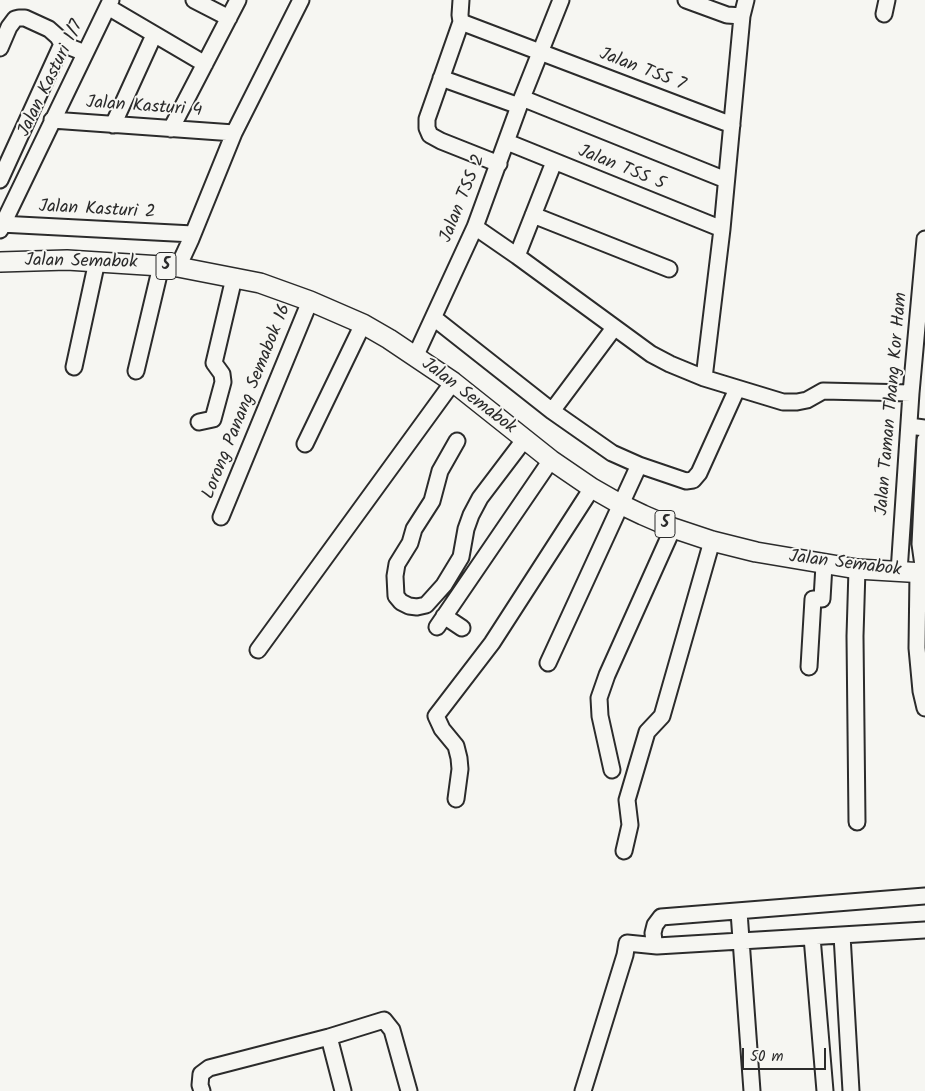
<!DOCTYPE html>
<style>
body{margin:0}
#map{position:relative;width:925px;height:1091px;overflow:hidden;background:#f6f6f2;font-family:Kalam,sans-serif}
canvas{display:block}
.scale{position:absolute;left:742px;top:1048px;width:84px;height:22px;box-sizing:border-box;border:2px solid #2b2b2b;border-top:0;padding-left:6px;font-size:15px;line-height:18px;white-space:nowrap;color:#2b2b2b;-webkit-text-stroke:4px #f6f6f2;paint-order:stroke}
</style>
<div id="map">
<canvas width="925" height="1091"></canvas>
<div class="scale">50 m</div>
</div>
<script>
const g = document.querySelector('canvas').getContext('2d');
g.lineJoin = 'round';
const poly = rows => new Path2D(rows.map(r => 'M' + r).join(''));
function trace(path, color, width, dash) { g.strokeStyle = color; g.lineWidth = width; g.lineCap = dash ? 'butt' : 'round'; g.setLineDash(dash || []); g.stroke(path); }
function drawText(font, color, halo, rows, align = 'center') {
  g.font = font + ' Kalam,sans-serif'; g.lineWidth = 4; g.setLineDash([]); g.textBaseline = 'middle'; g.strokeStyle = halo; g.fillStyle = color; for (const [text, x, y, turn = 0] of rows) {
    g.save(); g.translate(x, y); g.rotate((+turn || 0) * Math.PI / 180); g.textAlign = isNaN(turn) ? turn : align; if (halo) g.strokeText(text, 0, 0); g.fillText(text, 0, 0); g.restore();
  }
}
const minor = poly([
 [194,0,229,18],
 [461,0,460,15,461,22],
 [686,0,727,15,742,16],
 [108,7,205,64],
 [884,14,887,0],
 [461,22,732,125],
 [461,22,427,119,427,128,430,135,441,141,499,164],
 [0,48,9,27,15,19,19,18,25,18,49,29,58,37,62,44,85,53],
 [441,78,519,106],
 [522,98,726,180],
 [52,120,234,133],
 [113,125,154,35],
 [171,129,238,0],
 [507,142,722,229],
 [0,180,62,44],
 [533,215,669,269],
 [0,224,193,234],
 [475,227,517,256,651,354,670,364,704,378,783,402,797,402,807,400,823,391,911,393],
 [0,230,111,0],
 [517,256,554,162],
 [178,267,191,239,234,133,301,0],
 [434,318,552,411,612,453,639,465,686,481,693,480,699,473,737,389],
 [415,357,475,227,522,98,561,0],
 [74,367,97,261],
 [136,371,161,266],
 [704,378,722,229,742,16,746,0],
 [552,411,614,328],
 [199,422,213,419,223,382,222,374,214,363,234,278],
 [909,426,925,428],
 [457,441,440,471,432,501,414,529,410,543,397,564,395,576,396,596,401,602,409,606,417,607,426,605,444,585,461,557,466,529,471,515,480,498,524,440],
 [305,444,363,324],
 [221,517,310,301],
 [899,572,911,393,925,239],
 [918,573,917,648,921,691,925,708],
 [924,573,920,544,925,440],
 [444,616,462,628],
 [437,627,551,460],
 [258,650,453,382],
 [548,663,639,465],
 [809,667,813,599,822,599,824,565],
 [612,770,600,716,599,698,607,675,673,528],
 [456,799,460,769,459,758,456,746,442,729,436,716,492,643,592,488],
 [857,822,855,636,857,569],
 [624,851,630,825,627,800,647,732,662,716,712,541],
 [739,912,752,1091],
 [842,935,851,1091],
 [812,937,825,1091],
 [657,946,654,941,653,933,655,925,661,917,925,896],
 [329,1037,343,1091],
 [202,1091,200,1085,201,1074,209,1068,329,1037,384,1020,392,1030,409,1091],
 [583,1091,625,955,627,943,657,946,925,930]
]);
const major = poly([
 [0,262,67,260,161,266,178,267,260,283,310,301,363,324,389,339,453,382,551,460,592,488,620,504,643,515,673,528,712,541,756,552,857,569,925,573]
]);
const shields = [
 [166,266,20],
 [665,524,20]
];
const shieldNames = [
 ["5",166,266],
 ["5",665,524]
];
const streetNames = [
 ["Jalan TSS 7",642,71,21],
 ["Jalan Kasturi 1/7",52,79,-64],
 ["Jalan Kasturi 4",144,108,4],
 ["Jalan TSS 5",621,169,22],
 ["Jalan TSS 2",464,199,-68],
 ["Jalan Kasturi 2",97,211,3],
 ["Jalan Semabok",81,263,1],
 ["Jalan Semabok",468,397,37],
 ["Lorong Panang Semabok 16",248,402,-68],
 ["Jalan Taman Thang Kor Ham",893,404,-85],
 ["Jalan Semabok",845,565,7]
];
trace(minor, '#2b2b2b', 19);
trace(major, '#2b2b2b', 22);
trace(minor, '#f6f6f2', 15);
trace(major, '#f6f6f2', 19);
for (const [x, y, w] of shields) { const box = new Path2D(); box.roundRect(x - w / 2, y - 13.5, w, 27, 4); g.fillStyle = '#f6f6f2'; g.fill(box); trace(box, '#2b2b2b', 1); }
drawText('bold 16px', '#2b2b2b', null, shieldNames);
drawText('18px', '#2b2b2b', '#f6f6f2', streetNames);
</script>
